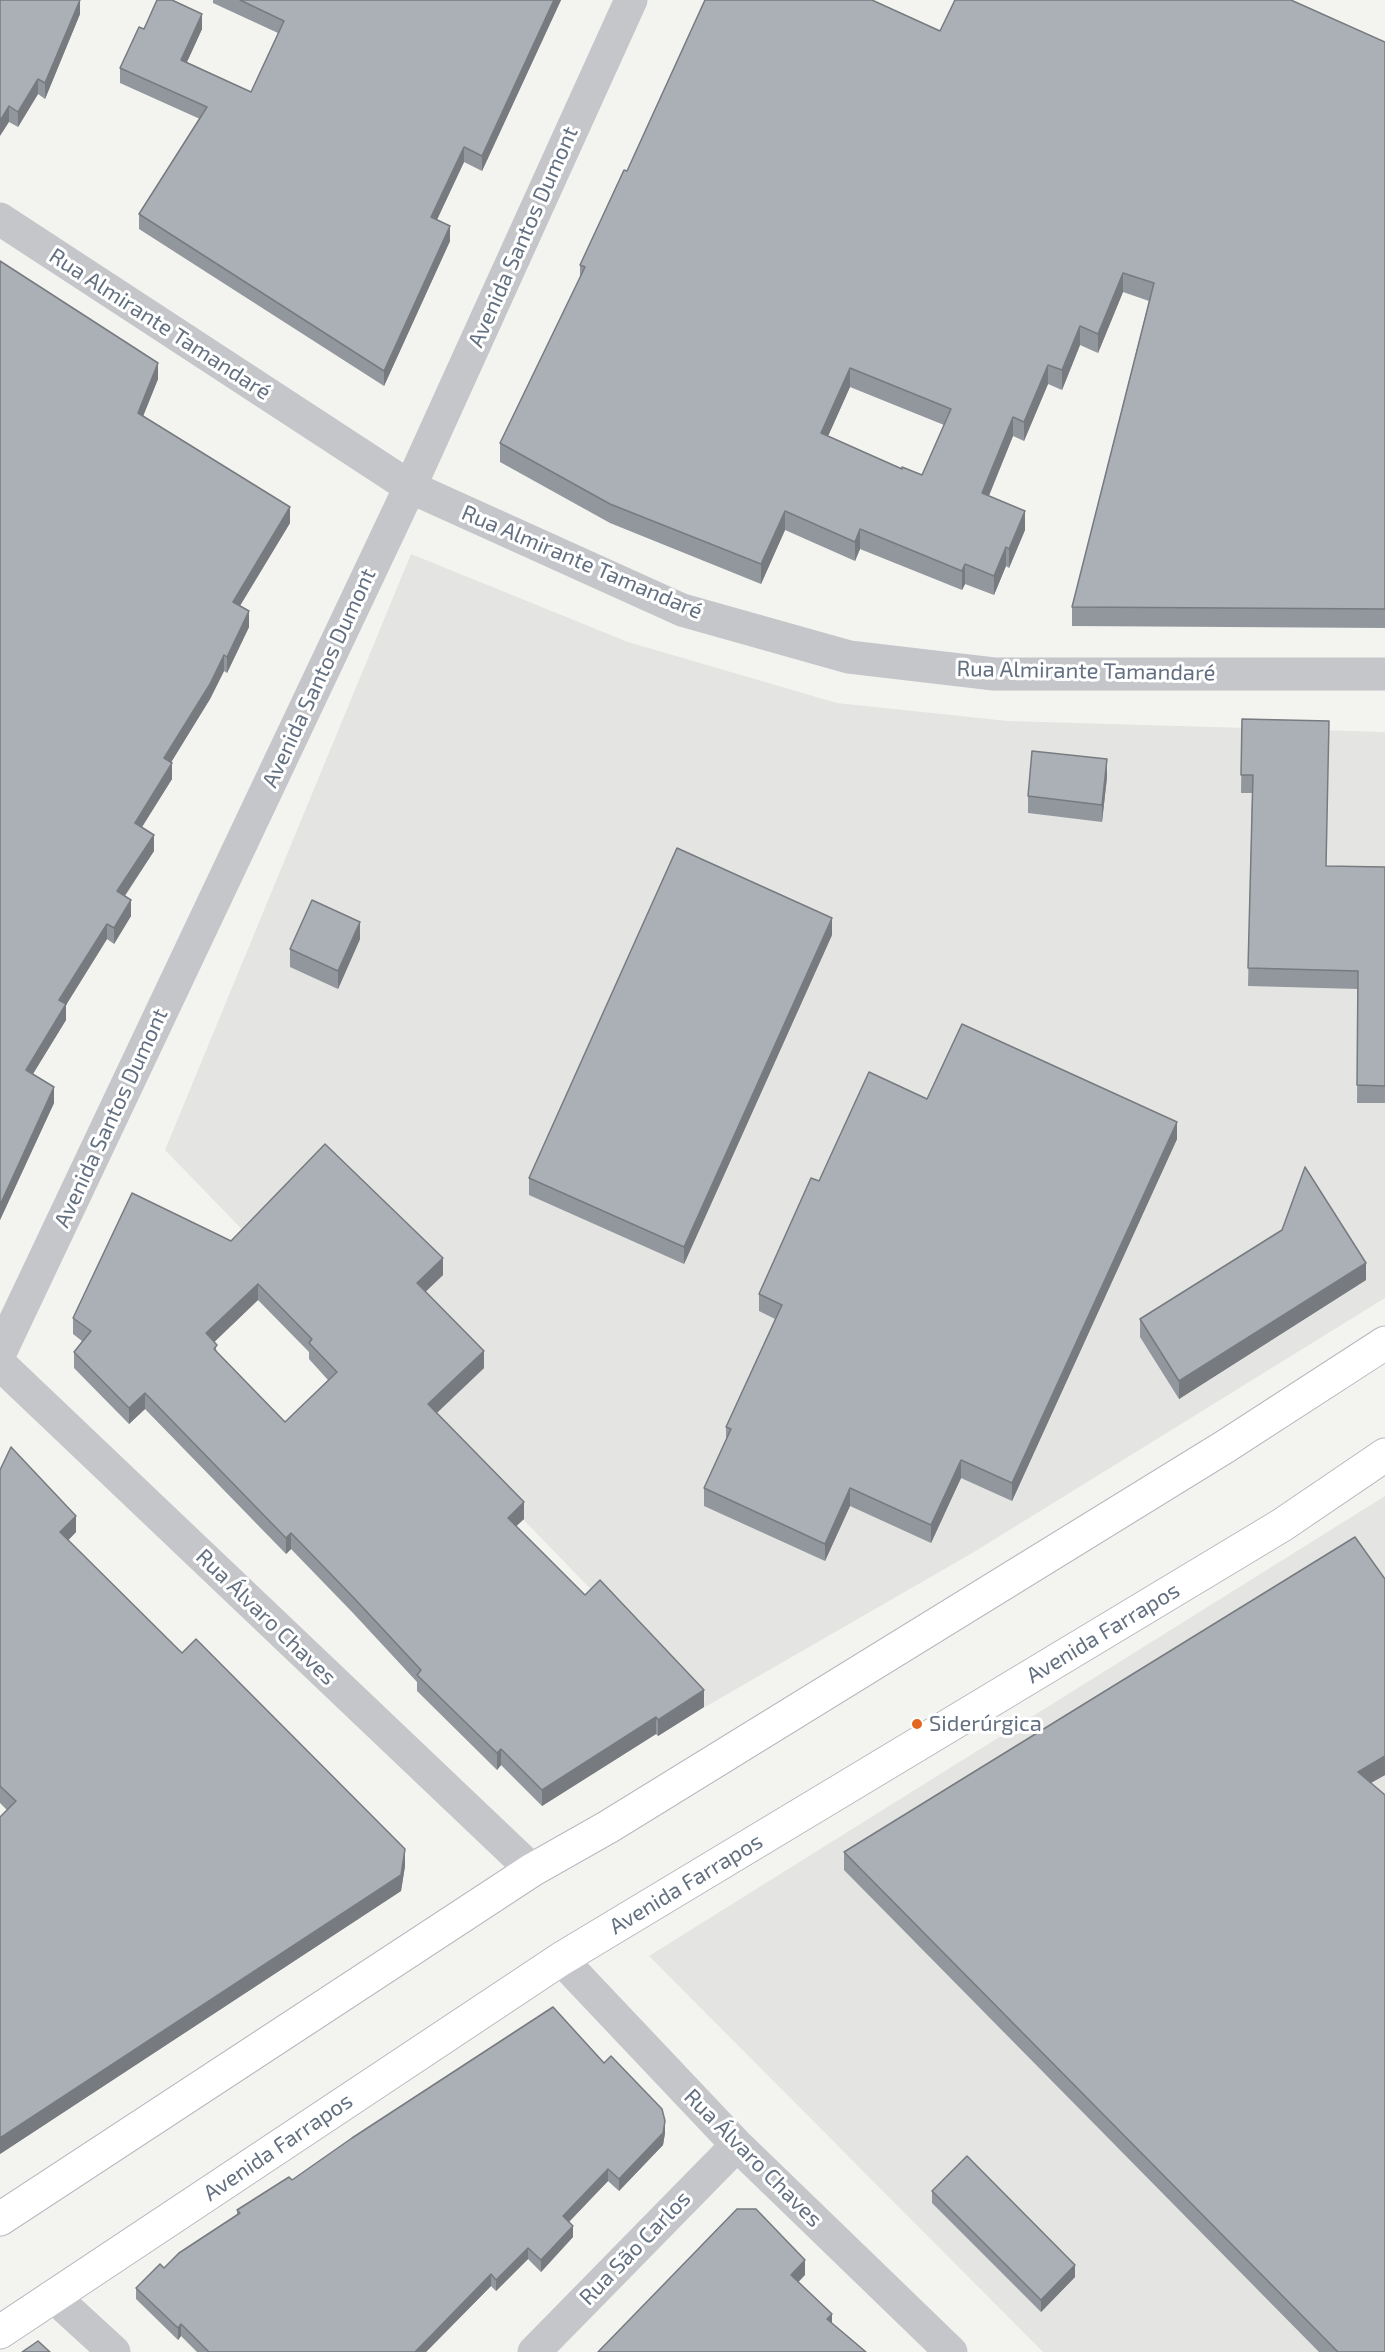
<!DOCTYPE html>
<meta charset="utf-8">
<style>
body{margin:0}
canvas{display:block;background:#f3f4f0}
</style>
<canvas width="1385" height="2352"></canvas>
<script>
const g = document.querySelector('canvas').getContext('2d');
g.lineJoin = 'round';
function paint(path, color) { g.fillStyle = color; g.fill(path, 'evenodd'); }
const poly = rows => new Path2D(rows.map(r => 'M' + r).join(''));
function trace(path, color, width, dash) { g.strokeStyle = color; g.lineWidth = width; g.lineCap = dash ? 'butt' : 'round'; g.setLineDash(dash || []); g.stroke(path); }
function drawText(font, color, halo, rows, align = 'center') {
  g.font = font + ' "Exo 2",sans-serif'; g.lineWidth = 6; g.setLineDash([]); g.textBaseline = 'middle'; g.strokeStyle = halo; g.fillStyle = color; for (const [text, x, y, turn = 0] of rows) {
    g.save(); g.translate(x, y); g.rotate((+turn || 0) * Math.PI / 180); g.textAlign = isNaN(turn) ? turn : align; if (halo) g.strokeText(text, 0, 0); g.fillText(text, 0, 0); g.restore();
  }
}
const built = poly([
 [411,554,628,642,837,703,1008,721,1385,732,1385,1298,974,1552,705,1707,165,1150],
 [1385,1496,1385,2352,1043,2352,649,1956]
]);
const minor = poly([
 [0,219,410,487,682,610,849,657,994,674,1385,674],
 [0,1364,532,1870],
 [561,1959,737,2145,951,2352],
 [53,2296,114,2352],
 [534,2352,737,2145]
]);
const tertiary = poly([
 [0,1353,410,487,631,0]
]);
const secondary = poly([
 [0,2219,532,1870,608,1827,1226,1446,1385,1343],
 [0,2332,561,1959,1282,1525,1385,1455]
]);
const wall = poly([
 [0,0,80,14,45,99,38,94,18,127,9,122],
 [213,0,561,0,482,171,464,162,437,220,450,241,384,386,139,229,139,214,200,119,120,83,120,68,144,29,202,29,187,62,251,92,278,33,213,3],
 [940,31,1385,42,1385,628,1072,626,1072,607,1149,301,1123,292,1098,353,1080,345,1062,390,1048,384,1024,441,1013,436,989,496,1025,530,1009,568,1006,566,994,595,965,584,962,590,860,549,855,561,785,530,761,584,610,523,500,462,500,443,580,278,580,265,627,171],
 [850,387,944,425,922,475,902,469,828,436],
 [0,261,158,379,143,416,290,523,240,606,249,627,227,673,224,671,210,699,171,762,172,779,142,827,154,851,125,896,131,916,114,944,107,939,66,1005,66,1020,33,1074,54,1103,0,1220],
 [1242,719,1326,866,1385,867,1385,1103,1357,1103,1358,989,1248,986,1252,793,1241,793],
 [1107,777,1102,822,1028,813,1028,796],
 [832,935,684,1264,529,1195,529,1178],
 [360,939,338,989,290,967,290,949],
 [927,1099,1177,1139,1012,1501,961,1478,931,1543,850,1506,825,1561,704,1506,704,1488,726,1440,726,1427,775,1319,759,1311,759,1294,819,1181],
 [231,1241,443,1275,425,1292,484,1368,437,1413,524,1519,516,1526,585,1595,704,1707,658,1736,656,1734,542,1806,501,1765,497,1770,417,1691,417,1682,353,1613,291,1549,286,1554,145,1409,129,1424,74,1368,74,1352,82,1341,73,1334,73,1318],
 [258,1300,309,1352,309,1359,328,1380,285,1422,217,1352,214,1342],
 [1366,1280,1179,1399,1140,1337,1140,1319],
 [0,1470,76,1532,68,1540,182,1653,405,1866,401,1891,0,2154,0,1817,7,1810,0,1803],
 [1385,1775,1371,1783,1385,2352,1319,2352,844,1870,844,1852],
 [665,2133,663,2145,619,2191,608,2181,569,2222,573,2237,541,2272,528,2259,496,2291,491,2286,426,2352,197,2352,181,2336,178,2340,136,2299,136,2288,237,2215,237,2210,292,2180],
 [932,2191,1075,2277,1041,2312,932,2203]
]);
const shadedWall = poly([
 [80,0,80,14,45,99,45,83],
 [554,0,561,0,482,171,482,156],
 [202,14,202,29,181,75,181,60],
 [38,79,38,94,18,127,18,112],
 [9,106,9,122,0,136,0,121],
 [464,147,464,162,431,232,431,217],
 [450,226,450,241,384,386,384,371],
 [1123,273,1123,292,1098,353,1098,334],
 [1080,326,1080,345,1062,390,1062,370],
 [158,363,158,379,138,429,138,413],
 [1048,365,1048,384,1024,441,1024,422],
 [850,368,850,387,821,452,821,433],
 [1013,417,1013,436,982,512,982,493],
 [290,507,290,523,233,617,233,602],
 [785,511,785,530,761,584,761,564],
 [1025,511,1025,530,1009,568,1009,549],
 [860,529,860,549,855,561,855,542],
 [1006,547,1006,566,994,595,994,576],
 [965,564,965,584,962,590,962,571],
 [249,611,249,627,227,673,227,657],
 [224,655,224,671,210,699,164,774,164,758],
 [1107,759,1107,777,1102,822,1102,805],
 [172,763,172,779,135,838,135,823],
 [154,835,154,851,117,907,117,891],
 [131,900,131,916,114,944,114,928],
 [832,918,832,935,684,1264,684,1247],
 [360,922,360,939,338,989,338,971],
 [107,924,107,939,66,1005,66,1020,26,1085,26,1070,59,1000],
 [54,1087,54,1103,0,1220,0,1205],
 [1177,1122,1177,1139,1012,1501,1012,1483],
 [443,1258,443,1275,417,1300,417,1283],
 [1366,1263,1366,1280,1179,1399,1179,1381],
 [258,1284,258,1300,206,1350,206,1333],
 [484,1351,484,1368,428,1421,428,1404],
 [145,1393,145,1409,129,1424,129,1408],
 [961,1460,961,1478,931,1543,931,1525],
 [850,1488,850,1506,825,1561,825,1544],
 [524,1502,524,1519,508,1534,508,1518],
 [76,1516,76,1532,60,1549,60,1532],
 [291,1533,291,1549,286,1554,286,1538],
 [704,1690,704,1707,658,1736,658,1720],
 [656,1717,656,1734,542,1806,542,1790],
 [501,1749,501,1765,497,1770,497,1753],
 [1385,1756,1385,1775,1358,1790,1358,1772],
 [405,1849,405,1866,401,1891,0,2154,0,2138],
 [665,2121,665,2133,663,2145,619,2191,619,2179],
 [608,2169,608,2181,563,2228,563,2216],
 [573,2226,573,2237,541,2272,541,2260],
 [528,2248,528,2259,496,2291,496,2280],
 [805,2260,805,2275,791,2290,791,2275],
 [1075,2265,1075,2277,1041,2312,1041,2300],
 [491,2274,491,2286,426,2352,415,2352],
 [832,2314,832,2329,827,2319],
 [181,2324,181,2336,178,2340,178,2328]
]);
const building = poly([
 [0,0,80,0,45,83,38,79,18,112,9,106,0,121,0,0],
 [157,0,172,0,202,14,181,60,251,92,284,21,240,0,554,0,482,156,464,147,431,217,450,226,384,371,139,214,207,107,120,68,139,27,144,29,157,0],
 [705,0,872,0,940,31,955,0,1291,0,1385,42,1385,609,1072,607,1154,283,1123,273,1098,334,1080,326,1062,370,1048,365,1024,422,1013,417,982,493,1025,511,1009,549,1006,547,994,576,965,564,962,571,860,529,855,542,785,511,761,564,610,504,500,443,585,267,580,265,624,170,627,171,705,0],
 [850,368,951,409,922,475,902,467,902,469,821,433,850,368],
 [0,261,158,363,138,413,290,507,233,602,249,611,227,657,224,655,210,684,164,758,172,763,135,823,154,835,117,891,131,900,114,928,107,924,59,1000,66,1004,26,1070,54,1087,0,1205,0,261],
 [1242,719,1329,721,1326,866,1385,867,1385,1086,1357,1085,1358,971,1248,968,1253,775,1241,775,1242,719],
 [1032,751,1107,759,1102,805,1028,796,1032,751],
 [677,848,832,918,684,1247,529,1178,677,848],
 [312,900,360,922,338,971,290,949,312,900],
 [962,1024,1177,1122,1012,1483,961,1460,931,1525,850,1488,825,1544,704,1488,731,1429,726,1427,782,1305,759,1294,811,1178,819,1181,869,1072,927,1099,962,1024],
 [325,1144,443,1258,417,1283,484,1351,428,1404,524,1502,508,1518,585,1595,600,1580,704,1690,658,1720,656,1717,542,1790,501,1749,497,1753,417,1675,421,1670,353,1597,291,1533,286,1538,145,1393,129,1408,74,1352,91,1331,73,1318,132,1193,231,1241,325,1144],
 [258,1284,312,1339,309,1343,337,1372,285,1422,214,1349,217,1345,206,1333,258,1284],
 [1305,1167,1366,1263,1179,1381,1140,1319,1282,1230,1305,1167],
 [11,1447,76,1516,60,1532,182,1653,196,1639,405,1849,401,1875,0,2138,0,1817,16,1801,0,1786,0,1470,11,1447],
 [1355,1537,1385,1579,1385,1756,1358,1772,1385,1795,1385,2352,1338,2352,844,1852,1355,1537],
 [553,2007,604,2063,611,2056,662,2109,665,2121,663,2133,619,2179,608,2169,563,2216,573,2226,541,2260,528,2248,496,2280,491,2274,415,2352,209,2352,181,2324,178,2328,136,2288,160,2264,164,2268,179,2253,240,2213,237,2210,289,2177,292,2180,352,2138,553,2007],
 [967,2156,1075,2265,1041,2300,932,2191,967,2156],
 [737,2209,756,2209,805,2260,791,2275,832,2314,827,2319,866,2352,598,2352,737,2209],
 [38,2341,50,2352,22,2352,38,2341]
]);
const markers = [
 [917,1724,6,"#e36621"]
];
const streetNames = [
 ["Avenida Santos Dumont",523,237,-66],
 ["Rua Almirante Tamandaré",160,324,33],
 ["Rua Almirante Tamandaré",582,562,23],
 ["Rua Almirante Tamandaré",1086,671,1],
 ["Avenida Santos Dumont",319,678,-65],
 ["Avenida Santos Dumont",111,1118,-65],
 ["Rua Álvaro Chaves",266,1617,44],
 ["Avenida Farrapos",1103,1633,-31],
 ["Avenida Farrapos",686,1884,-31],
 ["Avenida Farrapos",278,2147,-34],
 ["Rua Álvaro Chaves",753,2158,45],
 ["Rua São Carlos",635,2248,-46]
];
const poiNames = [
 ["Siderúrgica",929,1724]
];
paint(built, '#e4e5e3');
trace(secondary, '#b6b9be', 35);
trace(minor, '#c4c6ca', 33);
trace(tertiary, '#c4c6ca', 33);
trace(secondary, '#fff', 33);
paint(wall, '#92979d');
paint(shadedWall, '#777b7f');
paint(building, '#aab0b6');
trace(building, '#777b7f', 1.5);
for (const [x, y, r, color] of markers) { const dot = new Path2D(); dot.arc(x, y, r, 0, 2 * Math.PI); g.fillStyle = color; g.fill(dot); trace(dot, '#fff', 2); }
drawText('22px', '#637081', '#fff', streetNames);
drawText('22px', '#637081', '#fff', poiNames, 'left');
</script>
